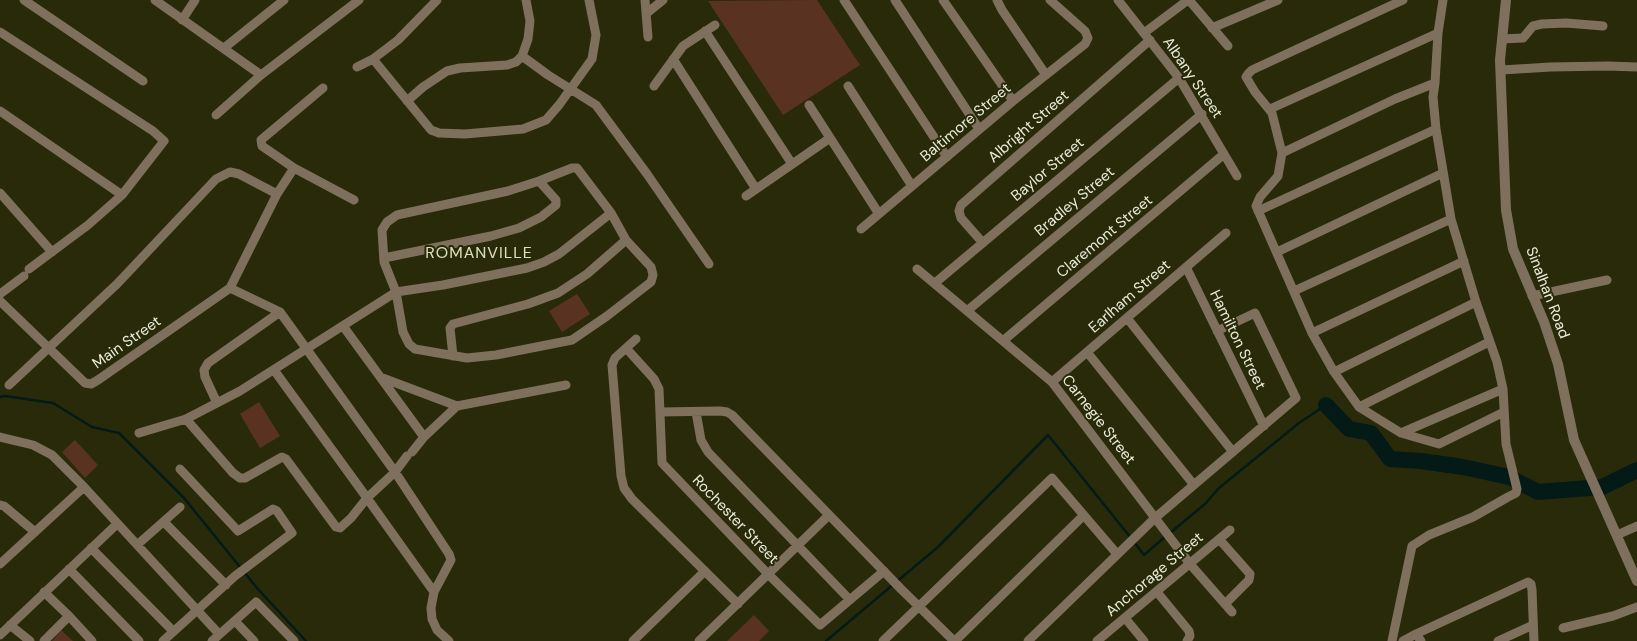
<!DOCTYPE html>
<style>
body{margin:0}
canvas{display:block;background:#282a0a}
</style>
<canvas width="1637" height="641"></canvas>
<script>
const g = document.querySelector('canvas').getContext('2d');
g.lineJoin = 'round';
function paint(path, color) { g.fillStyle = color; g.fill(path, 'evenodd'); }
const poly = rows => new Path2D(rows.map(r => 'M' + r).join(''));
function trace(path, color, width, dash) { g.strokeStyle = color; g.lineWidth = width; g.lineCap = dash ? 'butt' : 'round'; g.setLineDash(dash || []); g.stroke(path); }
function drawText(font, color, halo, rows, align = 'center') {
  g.font = font + ' "DM Sans",sans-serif'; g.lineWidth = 4; g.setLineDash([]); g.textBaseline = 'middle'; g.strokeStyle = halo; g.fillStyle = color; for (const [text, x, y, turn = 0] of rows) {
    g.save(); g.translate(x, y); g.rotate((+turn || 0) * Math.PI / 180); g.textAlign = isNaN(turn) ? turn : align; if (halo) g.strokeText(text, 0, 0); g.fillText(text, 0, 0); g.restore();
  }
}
const green = poly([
 [817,0,860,65,783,115,708,1],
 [577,294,590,314,562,332,549,311],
 [259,402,280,436,260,448,240,414],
 [75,440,98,465,85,478,62,452],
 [754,615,769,631,759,641,727,641],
 [61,630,73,641,52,641]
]);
const stream = poly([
 [0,397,5,396,53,403,92,427,119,433,184,498,257,588,306,641],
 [1170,533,1205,504,1219,488,1299,423,1326,405],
 [1134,542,1144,555,1166,536],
 [826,641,938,547,1048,435,1131,538]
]);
const river = poly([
 [1326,405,1349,429,1371,433,1390,459,1421,461,1463,467,1509,477,1538,492,1602,487,1637,470]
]);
const minor = poly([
 [24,0,143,81],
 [155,0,261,75],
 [645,0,648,37],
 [844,0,947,157],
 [895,0,979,129],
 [943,0,1013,101],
 [997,0,1002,10,1046,75],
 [1118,0,1179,78,1237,176],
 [1189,0,1228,46],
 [1403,0,1252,70,1248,74,1246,77,1255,92,1272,113,1282,153,1278,176,1260,197,1256,206,1312,333,1334,372,1359,407,1401,433,1439,444,1504,412],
 [647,13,663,0],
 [182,20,195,0],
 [1212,28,1278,0],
 [705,31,792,164],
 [0,32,153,131,164,141,122,195,88,225,29,269],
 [1144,33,1188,0],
 [1502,39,1523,38,1533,26,1542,24,1566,23,1603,26],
 [224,48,284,0],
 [522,56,548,75,596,105,647,174,709,264],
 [373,59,431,130,439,133,465,134,523,129,546,120,559,105,592,59,596,35,589,0],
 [673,59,756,189],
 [357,67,373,59,398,40,437,0],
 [1501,70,1551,67,1608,66,1637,67],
 [654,86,683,46,715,25],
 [848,86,912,186],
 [407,101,423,87,447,71,460,68,507,65,516,62,522,56,528,39,530,21,526,0],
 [809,105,879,214],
 [1270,109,1438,33],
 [0,111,122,195],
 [216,115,261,75,359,0],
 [1282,153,1395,99,1435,83,1438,33,1443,0],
 [294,168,354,200],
 [572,168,577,168,611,213,626,240,651,267,653,275,651,282,607,316,572,340,496,355,467,358,415,349,409,344,403,332,396,292,384,262,382,230,387,222,397,215,508,191,539,181,572,168],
 [0,193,52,252],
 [746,196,830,138],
 [1258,211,1436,129],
 [861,229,1013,101,1085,44,1088,38,1085,31,1050,0],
 [983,243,961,218,959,211,961,205,1150,40],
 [1277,252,1443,173],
 [384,258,491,236,519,228,541,217,556,205,556,200,539,181],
 [1186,267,1264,426],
 [917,269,1052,382,1190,564,1232,612],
 [935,283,1179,78],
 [230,288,280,312,395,472,449,554,451,560,434,592,431,608,432,619,437,630,449,641],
 [1294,291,1451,219],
 [0,294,24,276],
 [1532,296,1607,280],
 [0,301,85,383,91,384,98,380,230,288,277,194,294,168,262,146,261,140,323,88],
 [967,311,1202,114],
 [1127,318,1233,452],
 [343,326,424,437],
 [1312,333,1464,261],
 [636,339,615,358,612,365,621,476,624,488,632,499,738,604],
 [1004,340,1224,154],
 [626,348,654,379,659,389,662,463,768,574,820,625,884,571],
 [1087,352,1194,485],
 [453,356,450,328,453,324,528,304,558,293,587,274,626,240],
 [274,370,367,498,434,592],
 [1334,372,1476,302],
 [380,377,457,406],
 [1052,382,1226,233],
 [9,385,117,284,216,179,230,172,239,174,277,194],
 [217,403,205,377,204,370,208,363,280,312],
 [1359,407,1489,342],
 [660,412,720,411,727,412,732,415,901,589,954,641],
 [696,412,701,440,708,452,850,600],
 [186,419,233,473,240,478,245,478,282,457,286,459,336,527,340,528,351,518,367,498,395,472,407,456],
 [139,433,186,419,240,391,396,292,443,285,527,268,544,262,559,254,611,213],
 [1401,433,1503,389],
 [0,437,33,445,52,455,84,487,219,634],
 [412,452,424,437,457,406,566,385],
 [0,505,4,506,35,532],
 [164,522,226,585],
 [1617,535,1637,526],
 [1219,539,1250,574,1249,580,1225,604],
 [137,545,180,507],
 [91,548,173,631],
 [0,564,84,487],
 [69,569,139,641],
 [44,592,69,616,92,641],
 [1157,592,1189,631,1190,636,1187,641],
 [1125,618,1144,641],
 [235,621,254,641],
 [10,625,30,641],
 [1563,628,1613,616,1637,607],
 [0,635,117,524],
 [44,641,69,616],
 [163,641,235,576,292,533,277,511,273,509,238,531,180,469],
 [212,641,256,602,294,641],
 [633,641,705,571],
 [699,641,829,515],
 [883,641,1052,478,1117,554],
 [955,641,1083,516],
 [1028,641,1155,518,1296,398,1255,313,1217,331],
 [1097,641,1230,530],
 [1392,641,1412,546,1429,535,1473,517,1508,497,1516,493,1517,489,1506,444,1503,389,1497,362,1476,302,1451,219,1436,129,1433,97,1435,83],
 [1403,641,1416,634],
 [1421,641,1416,634,1528,582,1531,584,1532,590,1534,641],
 [1498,641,1533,625]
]);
const tertiary = poly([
 [1506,0,1500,60,1506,210,1513,249,1544,322,1558,364,1574,440,1637,581]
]);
const streetNames = [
 ["Albany Street",1192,78,56],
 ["Baltimore Street",966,123,-40],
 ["Albright Street",1029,127,-41],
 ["Baylor Street",1048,170,-40],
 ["Bradley Street",1075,202,-40],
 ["Claremont Street",1105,237,-40],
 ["Sinalhan Road",1547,293,69],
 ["Earlham Street",1130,297,-41],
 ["Hamilton Street",1237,340,64],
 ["Main Street",127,343,-35],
 ["Carnegie Street",1098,420,52],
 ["Rochester Street",735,520,46],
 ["Anchorage Street",1155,575,-40]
];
const neighbourhoodNames = [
 ["ROMANVILLE",479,254]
];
paint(green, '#5a3222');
trace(stream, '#031a16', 2.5);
trace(river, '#031a16', 16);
trace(minor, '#7e705c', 9);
trace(tertiary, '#7e705c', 10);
drawText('15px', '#ebedda', '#282a0a', streetNames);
g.letterSpacing = '1px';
drawText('16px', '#dde0bb', '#282a0a', neighbourhoodNames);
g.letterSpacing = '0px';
</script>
